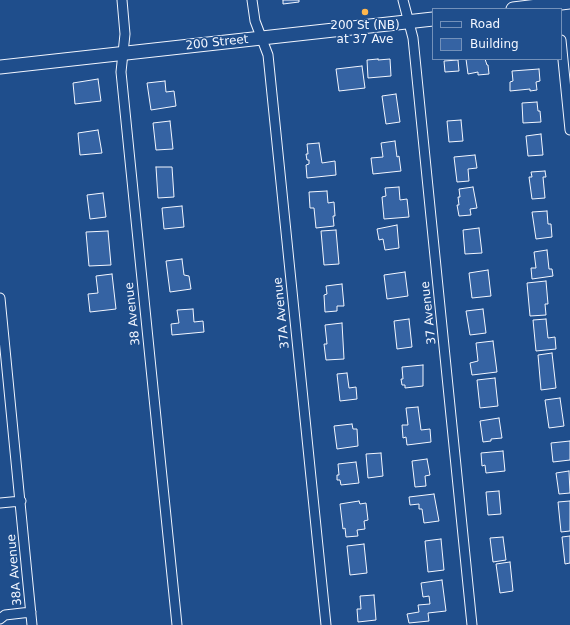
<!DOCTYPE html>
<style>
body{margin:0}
#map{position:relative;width:570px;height:625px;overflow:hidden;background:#1f4e8c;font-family:"DejaVu Sans",sans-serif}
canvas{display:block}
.legend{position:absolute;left:432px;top:8px;width:130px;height:52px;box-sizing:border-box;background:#1f4e8c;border:1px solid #7391ba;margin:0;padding:5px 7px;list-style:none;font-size:12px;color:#f2f6ff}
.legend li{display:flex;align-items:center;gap:8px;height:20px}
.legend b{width:20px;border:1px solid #7391ba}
</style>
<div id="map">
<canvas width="570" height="625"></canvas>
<ul class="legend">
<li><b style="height:5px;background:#1f4e8c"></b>Road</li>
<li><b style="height:11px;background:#3563a3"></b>Building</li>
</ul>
</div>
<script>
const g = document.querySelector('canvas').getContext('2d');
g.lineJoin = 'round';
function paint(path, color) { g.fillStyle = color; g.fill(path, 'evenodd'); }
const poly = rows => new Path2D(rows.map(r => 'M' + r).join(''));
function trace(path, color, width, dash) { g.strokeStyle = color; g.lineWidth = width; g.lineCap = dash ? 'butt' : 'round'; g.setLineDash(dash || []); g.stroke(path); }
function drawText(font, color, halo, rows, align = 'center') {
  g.font = font + ' "DejaVu Sans",sans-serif'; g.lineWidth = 3; g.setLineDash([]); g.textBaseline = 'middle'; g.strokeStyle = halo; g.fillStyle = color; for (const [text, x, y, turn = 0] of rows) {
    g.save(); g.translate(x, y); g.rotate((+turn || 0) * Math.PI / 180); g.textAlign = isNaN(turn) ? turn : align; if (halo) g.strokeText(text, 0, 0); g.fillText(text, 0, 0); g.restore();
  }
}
const building = poly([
 [283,0,299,0,299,2,283,4,283,0],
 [378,59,378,60,390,59,391,76,368,78,367,60,378,59],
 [466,59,485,59,487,65,488,65,489,74,478,75,478,72,468,74,466,59],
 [458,60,459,71,445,72,444,61,458,60],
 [362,66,365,88,339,91,336,69,362,66],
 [539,69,540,81,536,82,537,90,530,91,530,89,510,91,510,82,513,81,512,71,539,69],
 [98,79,101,101,75,104,73,83,98,79],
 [165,81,166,92,174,91,176,106,151,110,147,83,165,81],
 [396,94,400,122,386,124,382,96,396,94],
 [537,102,538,111,540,111,541,122,523,123,522,103,537,102],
 [461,120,463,141,449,142,447,121,461,120],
 [170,121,173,149,156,150,153,123,170,121],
 [98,130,102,153,80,155,78,133,98,130],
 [541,134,543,155,528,156,526,136,541,134],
 [395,141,397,157,399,156,401,171,373,174,371,158,383,157,381,143,395,141],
 [319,143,322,163,335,161,336,175,307,178,306,165,309,164,309,160,307,160,306,154,308,154,307,144,319,143],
 [475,155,477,168,468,169,469,181,457,182,454,157,475,155],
 [156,167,172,167,174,197,158,198,156,167],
 [545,171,546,177,543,177,545,198,532,199,529,177,532,177,531,172,545,171],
 [399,187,400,200,407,199,409,217,384,219,382,197,386,196,385,188,399,187],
 [473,187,477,208,470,209,471,215,459,216,457,205,459,205,458,197,460,197,459,189,473,187],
 [327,191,328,203,334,202,335,216,333,216,334,226,316,228,314,208,310,208,309,192,327,191],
 [103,193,106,217,90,219,87,195,103,193],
 [182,206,184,227,164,229,162,208,182,206],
 [547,211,548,224,551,224,552,237,536,239,532,212,547,211],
 [397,225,399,248,385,250,383,239,379,240,377,229,397,225],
 [479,228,482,253,465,254,463,230,479,228],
 [336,230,339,264,324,265,321,231,336,230],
 [108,231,111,265,89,266,86,232,108,231],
 [547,250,549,269,552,269,553,276,532,279,531,268,536,268,534,252,547,250],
 [182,259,184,275,189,276,191,289,170,292,166,261,182,259],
 [488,270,491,296,472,298,469,273,488,270],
 [405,272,408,296,387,299,384,275,405,272],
 [112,274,116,309,90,312,88,294,98,293,96,276,112,274],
 [546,281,548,304,545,304,546,315,530,316,527,283,546,281],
 [342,284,344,306,337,306,337,311,325,312,324,295,327,294,326,286,342,284],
 [193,309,194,322,203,321,204,332,172,335,171,324,179,323,177,310,193,309],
 [483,309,486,333,470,335,466,311,483,309],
 [409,319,412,347,397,349,394,321,409,319],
 [546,319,548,338,555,337,556,349,536,351,533,320,546,319],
 [342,323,344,359,326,360,324,344,327,344,325,325,342,323],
 [493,341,497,372,472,375,470,363,478,361,476,343,493,341],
 [552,353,556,388,541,390,538,355,552,353],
 [423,365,423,386,405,388,405,385,402,385,401,379,403,379,402,367,423,365],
 [347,373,349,388,356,387,357,399,340,401,337,374,347,373],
 [495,378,498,406,480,408,477,380,495,378],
 [560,398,564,426,549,428,545,400,560,398],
 [418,407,421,430,430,429,431,442,407,445,406,437,403,438,402,425,408,425,406,408,418,407],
 [499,418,502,438,491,439,491,441,483,442,480,421,499,418],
 [352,424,353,429,357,429,358,446,337,449,334,426,352,424],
 [570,441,570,460,553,462,551,443,570,441],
 [503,451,505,471,486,473,485,465,482,466,481,453,503,451],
 [381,453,383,476,368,478,366,454,381,453],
 [427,459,430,475,425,476,426,486,415,487,412,461,427,459],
 [356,462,359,483,341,485,340,480,337,480,337,475,339,475,338,464,356,462],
 [569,471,570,493,559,494,556,473,569,471],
 [499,491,501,514,488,515,486,492,499,491],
 [434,494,439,521,424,523,422,509,419,509,419,504,410,505,409,497,434,494],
 [359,501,360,504,366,503,368,520,364,521,365,529,357,530,358,536,346,537,345,528,343,529,340,504,359,501],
 [570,501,570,531,561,532,558,502,570,501],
 [570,536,570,563,565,564,562,537,570,536],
 [503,537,506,560,493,562,490,538,503,537],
 [441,539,444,570,428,572,425,541,441,539],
 [364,544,367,573,350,575,347,546,364,544],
 [510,562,513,591,500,593,496,564,510,562],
 [442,580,446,611,428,613,429,621,409,623,407,614,419,612,418,605,430,604,429,596,423,597,421,583,442,580],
 [374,595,376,620,358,622,357,609,361,609,360,596,374,595]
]);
const minor = poly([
 [122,0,125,34,121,72,177,625],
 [252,0,255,21,268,55,326,625],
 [403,0,413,38,472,625],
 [561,40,570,130],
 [0,298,32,625],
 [0,503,21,501],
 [0,619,5,615,31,612]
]);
const secondary = poly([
 [513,9,570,2],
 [0,67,433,19]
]);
const markers = [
 [365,12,4,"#ffb74d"]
];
const poiNames = [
 ["200 St (NB)",365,26],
 ["at 37 Ave",365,40]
];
const streetNames = [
 ["200 Street",217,43,-6],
 ["37A Avenue",282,313,-96],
 ["37 Avenue",429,313,-96],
 ["38 Avenue",133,314,-96],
 ["38A Avenue",15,570,-95]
];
paint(building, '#3563a3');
trace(building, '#f2f6ff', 1);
trace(minor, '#f2f6ff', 11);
trace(secondary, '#f2f6ff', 15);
trace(minor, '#1f4e8c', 9);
trace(secondary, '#1f4e8c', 13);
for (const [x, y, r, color] of markers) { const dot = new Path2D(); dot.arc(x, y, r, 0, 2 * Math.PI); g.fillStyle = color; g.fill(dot); trace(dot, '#1f4e8c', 1.5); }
drawText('12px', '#f2f6ff', '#1f4e8c', poiNames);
drawText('12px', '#f2f6ff', '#1f4e8c', streetNames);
</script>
